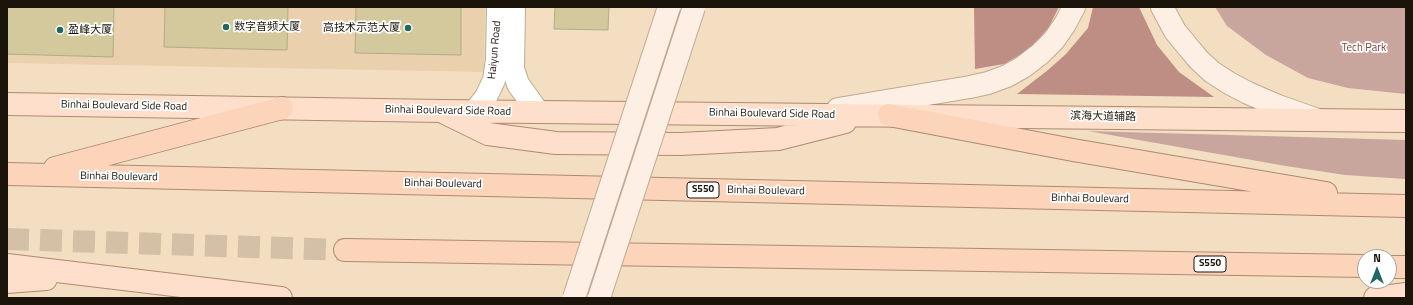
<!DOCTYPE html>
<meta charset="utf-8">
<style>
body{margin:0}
#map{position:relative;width:1413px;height:305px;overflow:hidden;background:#f3dec1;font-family:"Titillium Web",sans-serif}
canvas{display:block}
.frame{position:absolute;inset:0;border:8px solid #1b140a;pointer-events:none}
.north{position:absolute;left:1357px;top:249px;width:40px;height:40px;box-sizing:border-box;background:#fff;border:1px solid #a4a19d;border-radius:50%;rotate:0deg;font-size:11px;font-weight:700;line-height:16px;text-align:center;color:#1b140a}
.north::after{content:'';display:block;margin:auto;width:14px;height:18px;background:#1e6861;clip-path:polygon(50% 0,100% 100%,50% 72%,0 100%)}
</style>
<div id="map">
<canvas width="1413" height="305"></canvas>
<div class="frame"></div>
<div class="north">N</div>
</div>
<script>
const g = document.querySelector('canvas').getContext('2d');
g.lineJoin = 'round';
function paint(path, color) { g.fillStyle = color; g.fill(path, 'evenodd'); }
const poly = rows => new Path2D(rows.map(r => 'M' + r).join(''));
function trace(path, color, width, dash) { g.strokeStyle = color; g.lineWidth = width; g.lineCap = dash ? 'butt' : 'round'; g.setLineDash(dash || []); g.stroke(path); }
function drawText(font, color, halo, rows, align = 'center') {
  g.font = font + ' "Titillium Web","Noto Sans SC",sans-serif'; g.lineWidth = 3.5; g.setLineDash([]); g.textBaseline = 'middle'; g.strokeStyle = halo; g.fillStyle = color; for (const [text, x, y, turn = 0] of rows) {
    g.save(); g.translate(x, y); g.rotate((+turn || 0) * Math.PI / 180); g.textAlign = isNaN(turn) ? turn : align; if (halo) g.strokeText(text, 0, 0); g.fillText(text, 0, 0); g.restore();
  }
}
const built = poly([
 [7,7,485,7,484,72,7,63]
]);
const green = poly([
 [1215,7,1406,7,1406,94,1348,88,1308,78,1266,55,1227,26],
 [1088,131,1406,140,1406,179,1345,175,1286,166]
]);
const forest = poly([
 [974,7,1059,7,1049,27,1030,49,1004,64,975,69],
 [1093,7,1139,7,1157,45,1179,72,1214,97,1017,94,1048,70,1066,54,1088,28]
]);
const building = poly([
 [7,7,114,7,113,57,7,54,7,7],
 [165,7,288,7,287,50,164,47,165,7],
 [356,7,461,7,461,55,355,53,356,7],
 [555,7,609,7,608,30,554,29,555,7]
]);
const trunkTunnel = poly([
 [7,239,345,250]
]);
const tertiary = poly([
 [514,7,513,69,518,84,538,112],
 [475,111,486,97,494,80,497,60,498,7]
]);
const secondary = poly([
 [1162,7,1175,31,1188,47,1199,60,1212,72,1229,83,1248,93,1278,106,1315,119],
 [838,109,970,87,988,83,1007,76,1023,67,1040,54,1054,40,1065,24,1074,7]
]);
const primary = poly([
 [7,104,441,111,1406,121],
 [445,113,488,134,556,143,681,144,778,139,845,122],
 [7,265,281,298],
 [7,282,46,279],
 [1375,298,1406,294]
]);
const trunk = poly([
 [889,115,1073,150,1326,193],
 [55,168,282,108],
 [7,174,1406,206],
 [345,250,1365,266],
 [1389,267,1406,267]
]);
const secondaryBridge = poly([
 [574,298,669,7],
 [599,298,694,7]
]);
const markers = [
 [226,27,4,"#1e6861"],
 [408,28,4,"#1e6861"],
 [60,30,4,"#1e6861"]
];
const shields = [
 [703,190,32],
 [1210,264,32]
];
const shieldNames = [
 ["S550",703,190],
 ["S550",1210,264]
];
const poiNames = [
 ["数字音频大厦",234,27],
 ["高技术示范大厦",400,28,"right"],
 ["盈峰大厦",68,30]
];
const parkNames = [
 ["Tech Park",1364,48]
];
const streetNames = [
 ["Haiyun Road",495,50,-85],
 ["Binhai Boulevard Side Road",124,106,1],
 ["Binhai Boulevard Side Road",448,111,1],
 ["Binhai Boulevard Side Road",772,114,1],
 ["滨海大道辅路",1103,117,1],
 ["Binhai Boulevard",119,177,1],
 ["Binhai Boulevard",443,184,1],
 ["Binhai Boulevard",766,191,1],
 ["Binhai Boulevard",1090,199,1]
];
paint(built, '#ead0ad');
paint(green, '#c8a59d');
paint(forest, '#be8e84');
paint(building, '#d3c99c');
trace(building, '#b2ab8b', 1);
trace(trunkTunnel, '#d3c0a6', 22, [22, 11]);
trace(tertiary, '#beaa8f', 24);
trace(secondary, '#beaa8f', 24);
trace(primary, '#ad8a71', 24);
trace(trunk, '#ad8a71', 24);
trace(tertiary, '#fff', 22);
trace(secondary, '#feefe5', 22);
trace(primary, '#fddfcb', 22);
trace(trunk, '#fcd4ba', 22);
trace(secondaryBridge, '#beaa8f', 24, []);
trace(secondaryBridge, '#feefe5', 22);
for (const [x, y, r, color] of markers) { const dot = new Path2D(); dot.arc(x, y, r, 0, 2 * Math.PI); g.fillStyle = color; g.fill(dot); trace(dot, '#fff', 1.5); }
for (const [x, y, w] of shields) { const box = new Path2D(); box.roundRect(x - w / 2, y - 8, w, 16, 3); g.fillStyle = '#fff'; g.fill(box); trace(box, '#1b140a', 1); }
drawText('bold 10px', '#1b140a', null, shieldNames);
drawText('11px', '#1b140a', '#fff', poiNames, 'left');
drawText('11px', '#7e3e33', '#fff', parkNames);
drawText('11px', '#1b140a', '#fff', streetNames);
</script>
